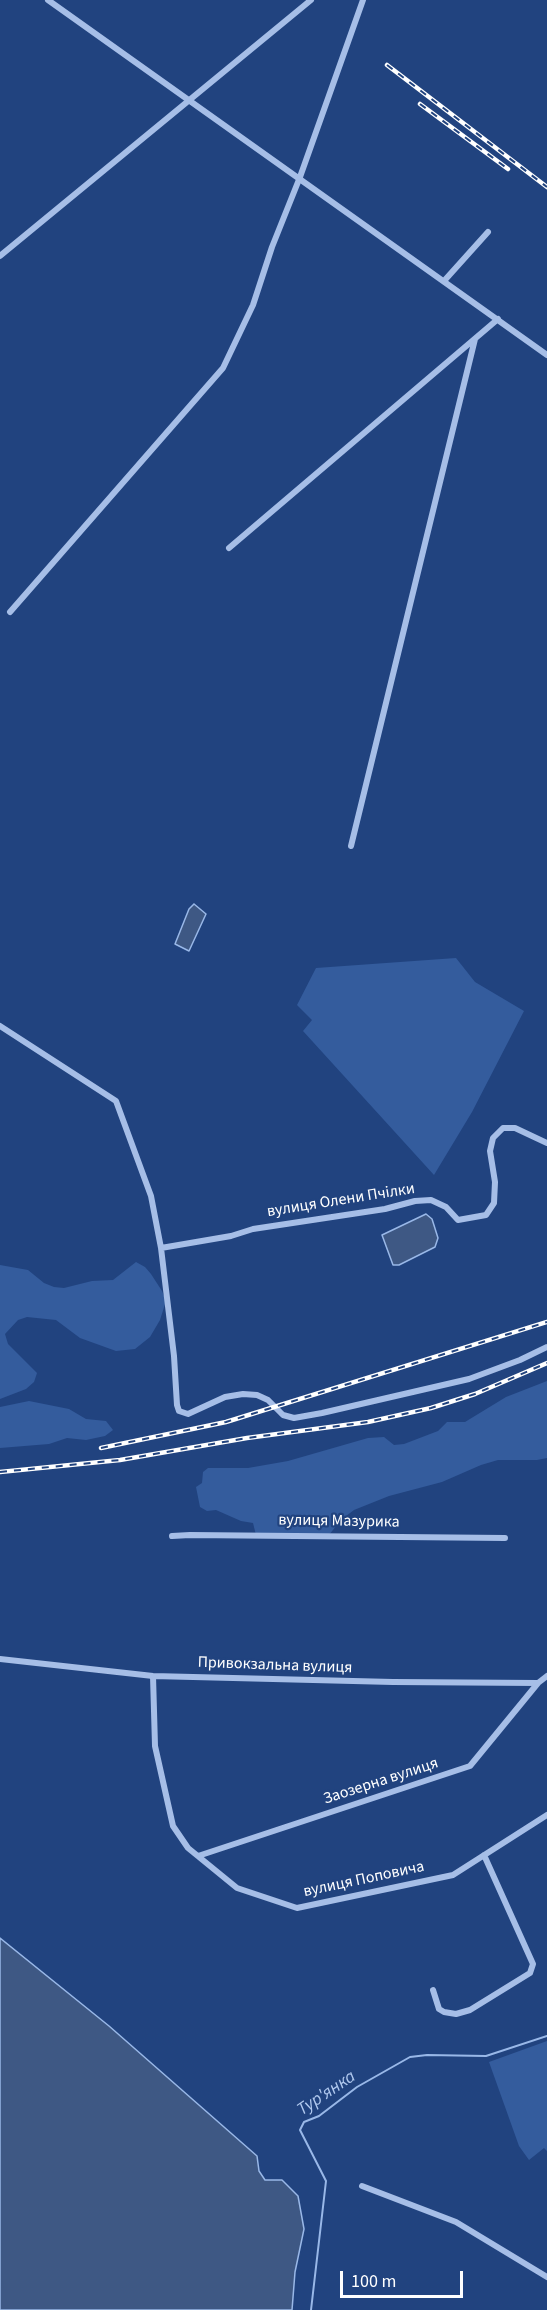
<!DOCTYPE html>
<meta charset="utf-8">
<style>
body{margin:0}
#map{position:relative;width:547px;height:2310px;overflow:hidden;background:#21437f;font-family:"Source Sans 3",sans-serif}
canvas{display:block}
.scale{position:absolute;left:340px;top:2271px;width:123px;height:27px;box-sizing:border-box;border:3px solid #fff;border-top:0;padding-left:8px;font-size:18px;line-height:21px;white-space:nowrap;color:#fff;-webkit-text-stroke:4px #21437f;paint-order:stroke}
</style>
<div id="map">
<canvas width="547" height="2310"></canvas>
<div class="scale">100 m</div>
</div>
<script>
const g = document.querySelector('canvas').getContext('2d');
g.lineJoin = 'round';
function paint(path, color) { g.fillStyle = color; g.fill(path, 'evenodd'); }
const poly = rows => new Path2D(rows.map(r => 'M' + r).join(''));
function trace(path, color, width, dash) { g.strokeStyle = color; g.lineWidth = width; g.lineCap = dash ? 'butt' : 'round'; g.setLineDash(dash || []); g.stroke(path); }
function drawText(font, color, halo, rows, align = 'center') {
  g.font = font + ' "Source Sans 3",sans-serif'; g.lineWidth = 4.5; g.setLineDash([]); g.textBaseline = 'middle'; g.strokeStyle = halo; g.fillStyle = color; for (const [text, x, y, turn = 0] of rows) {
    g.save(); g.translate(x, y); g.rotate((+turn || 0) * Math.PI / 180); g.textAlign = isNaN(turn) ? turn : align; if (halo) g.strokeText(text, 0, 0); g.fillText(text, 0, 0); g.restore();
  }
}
const green = poly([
 [456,958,475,982,524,1011,472,1112,434,1175,303,1031,312,1020,297,1005,316,968],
 [136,1262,145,1267,151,1274,162,1291,166,1301,160,1320,150,1337,135,1349,116,1351,80,1338,56,1320,27,1317,18,1320,5,1334,8,1344,37,1373,34,1382,26,1389,0,1399,0,1265,28,1270,44,1283,54,1287,64,1288,92,1281,113,1280],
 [547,1381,547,1458,537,1460,498,1460,481,1465,442,1482,389,1496,354,1510,342,1519,328,1536,256,1535,253,1523,241,1521,216,1510,207,1511,200,1507,196,1487,202,1483,203,1472,208,1468,248,1468,288,1461,368,1438,384,1437,394,1445,404,1444,438,1431,447,1422,465,1422,506,1397],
 [29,1401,69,1409,86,1419,106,1421,113,1430,105,1436,86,1440,67,1438,49,1444,0,1448,0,1407],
 [547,2041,547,2151,544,2148,529,2160,519,2146,489,2062]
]);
const water = poly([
 [194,904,206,914,189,951,175,944,189,909,194,904],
 [426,1214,432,1219,438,1238,435,1247,399,1265,393,1265,382,1235,426,1214],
 [0,1938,109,2026,257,2156,259,2171,265,2180,282,2180,298,2196,304,2229,295,2272,292,2310,0,2310,0,1938]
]);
const stream = poly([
 [311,2310,326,2181,300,2130,304,2122,319,2116,357,2087,410,2057,427,2055,486,2056,547,2036]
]);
const minor = poly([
 [48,0,547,355],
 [0,256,311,0],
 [444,281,488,232],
 [229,548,498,319],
 [10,612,223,368,253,305,272,247,300,177,363,0],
 [351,846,475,339],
 [0,1026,116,1101,151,1196,161,1248,174,1356,177,1405,179,1411,188,1414,225,1397,243,1394,257,1395,268,1400,283,1415,294,1418,322,1413,469,1379,520,1360,547,1347],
 [161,1248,231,1236,253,1229,385,1209,415,1201,431,1200,446,1207,458,1220,486,1215,494,1203,495,1182,490,1151,493,1138,503,1128,515,1128,547,1143],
 [172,1536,190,1535,505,1538],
 [0,1659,153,1676,393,1682,538,1683,547,1676],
 [153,1676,155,1746,173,1826,188,1848,237,1888,297,1908,453,1875,547,1815],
 [198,1856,470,1766,538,1683],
 [433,1990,439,2009,444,2012,456,2014,470,2010,530,1973,533,1964,484,1855],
 [362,2186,456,2222,547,2277]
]);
const rail = poly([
 [387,65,547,187],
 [420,104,508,169],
 [101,1448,226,1422,547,1322],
 [0,1472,120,1460,247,1438,368,1422,431,1408,475,1394,547,1363]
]);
const streetNames = [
 ["вулиця Олени Пчілки",341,1201,-9],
 ["вулиця Мазурика",339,1522,1],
 ["Привокзальна вулиця",275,1666,2],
 ["Заозерна вулиця",381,1782,-18],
 ["вулиця Поповича",364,1880,-12]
];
const waterNames = [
 ["Тур'янка",327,2094,-34]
];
paint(green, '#345c9d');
paint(water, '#3e5884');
trace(water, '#99b8e8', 1.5);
trace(stream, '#99b8e8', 2);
trace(minor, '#a6bee7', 6);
trace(rail, '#fff', 4.5);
trace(rail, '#21437f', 2, [7]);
drawText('16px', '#fff', '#21437f', streetNames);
drawText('italic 18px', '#b1c9ef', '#21437f', waterNames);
</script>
